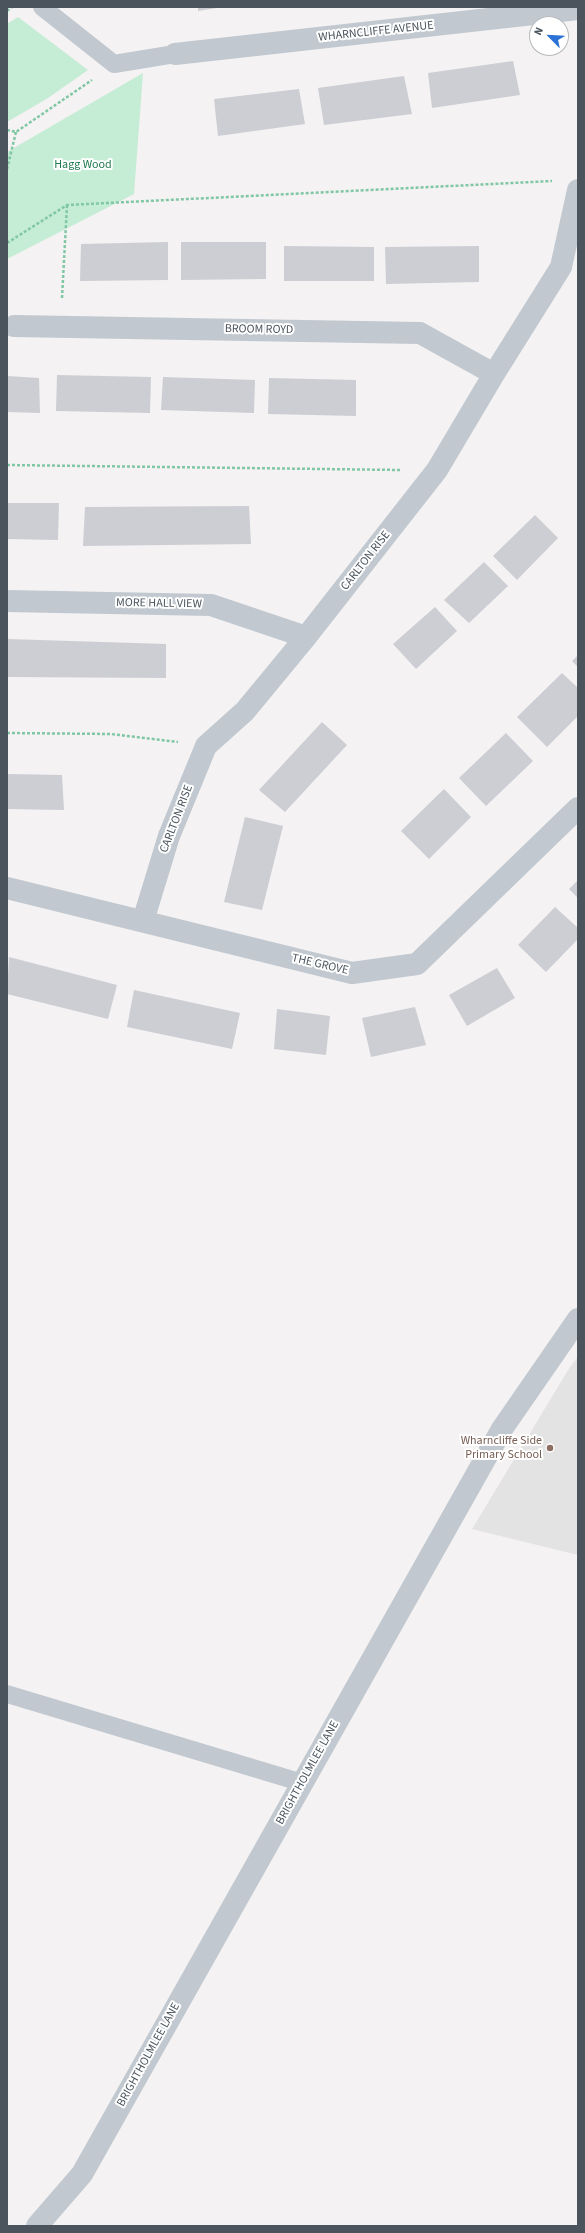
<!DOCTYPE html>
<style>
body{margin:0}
#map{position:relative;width:585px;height:2233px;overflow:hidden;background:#f4f2f2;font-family:"Source Sans 3",sans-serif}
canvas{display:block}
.frame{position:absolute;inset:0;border:8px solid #4b545d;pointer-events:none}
.north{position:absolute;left:529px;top:16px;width:40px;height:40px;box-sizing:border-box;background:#fff;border:1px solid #b7bbbe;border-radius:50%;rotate:294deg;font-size:11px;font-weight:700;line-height:16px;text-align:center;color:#4b545d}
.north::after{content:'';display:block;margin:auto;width:14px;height:18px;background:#2a72d5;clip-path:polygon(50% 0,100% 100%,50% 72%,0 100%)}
</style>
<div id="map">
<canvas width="585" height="2233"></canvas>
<div class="frame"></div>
<div class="north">N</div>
</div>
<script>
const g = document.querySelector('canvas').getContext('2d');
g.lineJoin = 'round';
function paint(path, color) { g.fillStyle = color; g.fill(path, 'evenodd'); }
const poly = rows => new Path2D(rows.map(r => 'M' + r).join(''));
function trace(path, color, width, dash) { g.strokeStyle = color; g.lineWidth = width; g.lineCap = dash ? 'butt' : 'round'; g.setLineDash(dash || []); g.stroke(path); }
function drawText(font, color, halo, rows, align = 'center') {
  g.font = font + ' "Source Sans 3",sans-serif'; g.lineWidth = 4; g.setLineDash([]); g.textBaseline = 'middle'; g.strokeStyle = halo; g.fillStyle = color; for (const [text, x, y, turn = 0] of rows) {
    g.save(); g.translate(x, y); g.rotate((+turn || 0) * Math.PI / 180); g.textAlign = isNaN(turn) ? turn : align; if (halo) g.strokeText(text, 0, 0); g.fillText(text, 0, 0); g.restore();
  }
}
const education = poly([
 [578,1357,578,1555,472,1529,570,1367]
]);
const green = poly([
 [18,17,88,70,48,98,7,122,7,24],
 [143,73,134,194,7,259,7,152]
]);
const building = poly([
 [198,7,217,7,217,8,198,11],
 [513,61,520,95,432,108,428,73],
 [404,76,412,114,324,125,318,88],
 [299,89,305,124,218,136,214,99],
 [168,242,168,280,80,281,81,244],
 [181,242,266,242,266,279,181,280],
 [284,246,374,247,374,281,284,281],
 [479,246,479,282,386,284,385,247],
 [57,375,151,377,150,413,56,411],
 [7,376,39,378,40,413,7,412],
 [163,377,255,380,254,413,161,410],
 [269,378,356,380,356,416,268,414],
 [7,503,59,503,58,540,7,539],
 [249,506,251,544,83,546,85,507],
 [535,515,558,538,517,580,493,556],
 [484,562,508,586,469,623,444,600],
 [435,607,457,631,416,669,393,644],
 [7,639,166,644,166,678,7,677],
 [578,655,578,667,572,661],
 [562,673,578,688,578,716,547,747,517,717],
 [322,722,347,745,285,812,259,790],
 [506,733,533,761,486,806,459,778],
 [7,774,62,775,64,810,7,809],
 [444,789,471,817,429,859,401,831],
 [245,817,283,826,262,910,224,902],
 [578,880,578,898,569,889],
 [555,907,578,928,578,939,546,972,518,945],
 [9,957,117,985,108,1019,7,994],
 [497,968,515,998,467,1026,449,995],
 [134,990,240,1013,232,1049,127,1027],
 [415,1007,426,1045,371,1057,362,1018],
 [277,1009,330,1016,326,1055,274,1049]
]);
const path = poly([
 [7,11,12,7],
 [7,130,16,132,92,80],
 [7,169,16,132],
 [7,243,67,205,552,181],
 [62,298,67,205],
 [7,465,400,470],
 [7,733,111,734,178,742]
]);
const service = poly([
 [42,7,114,64,175,54],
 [7,1694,303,1783]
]);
const minor = poly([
 [175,54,578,9],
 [14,326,420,333,494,374],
 [7,601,211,605,306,637],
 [7,888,352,973,417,964,578,808],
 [143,921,169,836,206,746,245,711,306,637,437,470,494,374,561,267,578,190]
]);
const tertiary = poly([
 [37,2226,82,2174,502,1429,578,1319]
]);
const markers = [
 [550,1448,4,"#8d6e63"]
];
const streetNames = [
 ["WHARNCLIFFE AVENUE",376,32,-6],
 ["BROOM ROYD",259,330,1],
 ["CARLTON RISE",366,561,-52],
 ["MORE HALL VIEW",159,604,1],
 ["CARLTON RISE",177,819,-69],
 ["THE GROVE",320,965,13],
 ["BRIGHTHOLMLEE LANE",308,1773,-61],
 ["BRIGHTHOLMLEE LANE",149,2055,-61]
];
const parkNames = [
 ["Hagg Wood",83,165]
];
const educationNames = [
 ["Wharncliffe Side",542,1441],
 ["Primary School",542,1455]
];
paint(education, '#e4e3e3');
paint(green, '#c5ecd5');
paint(building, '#ccced3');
trace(path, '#80c7a5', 2.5, [3, 2]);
trace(service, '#c1c8cf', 18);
trace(minor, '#c1c8cf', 22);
trace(tertiary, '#c1c8cf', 22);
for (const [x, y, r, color] of markers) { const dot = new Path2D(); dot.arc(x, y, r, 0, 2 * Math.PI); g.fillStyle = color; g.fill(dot); trace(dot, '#fff', 1.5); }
drawText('12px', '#4b545d', '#fff', streetNames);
drawText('12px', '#207a4f', '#fff', parkNames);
drawText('12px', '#785e54', '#fff', educationNames, 'right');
</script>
